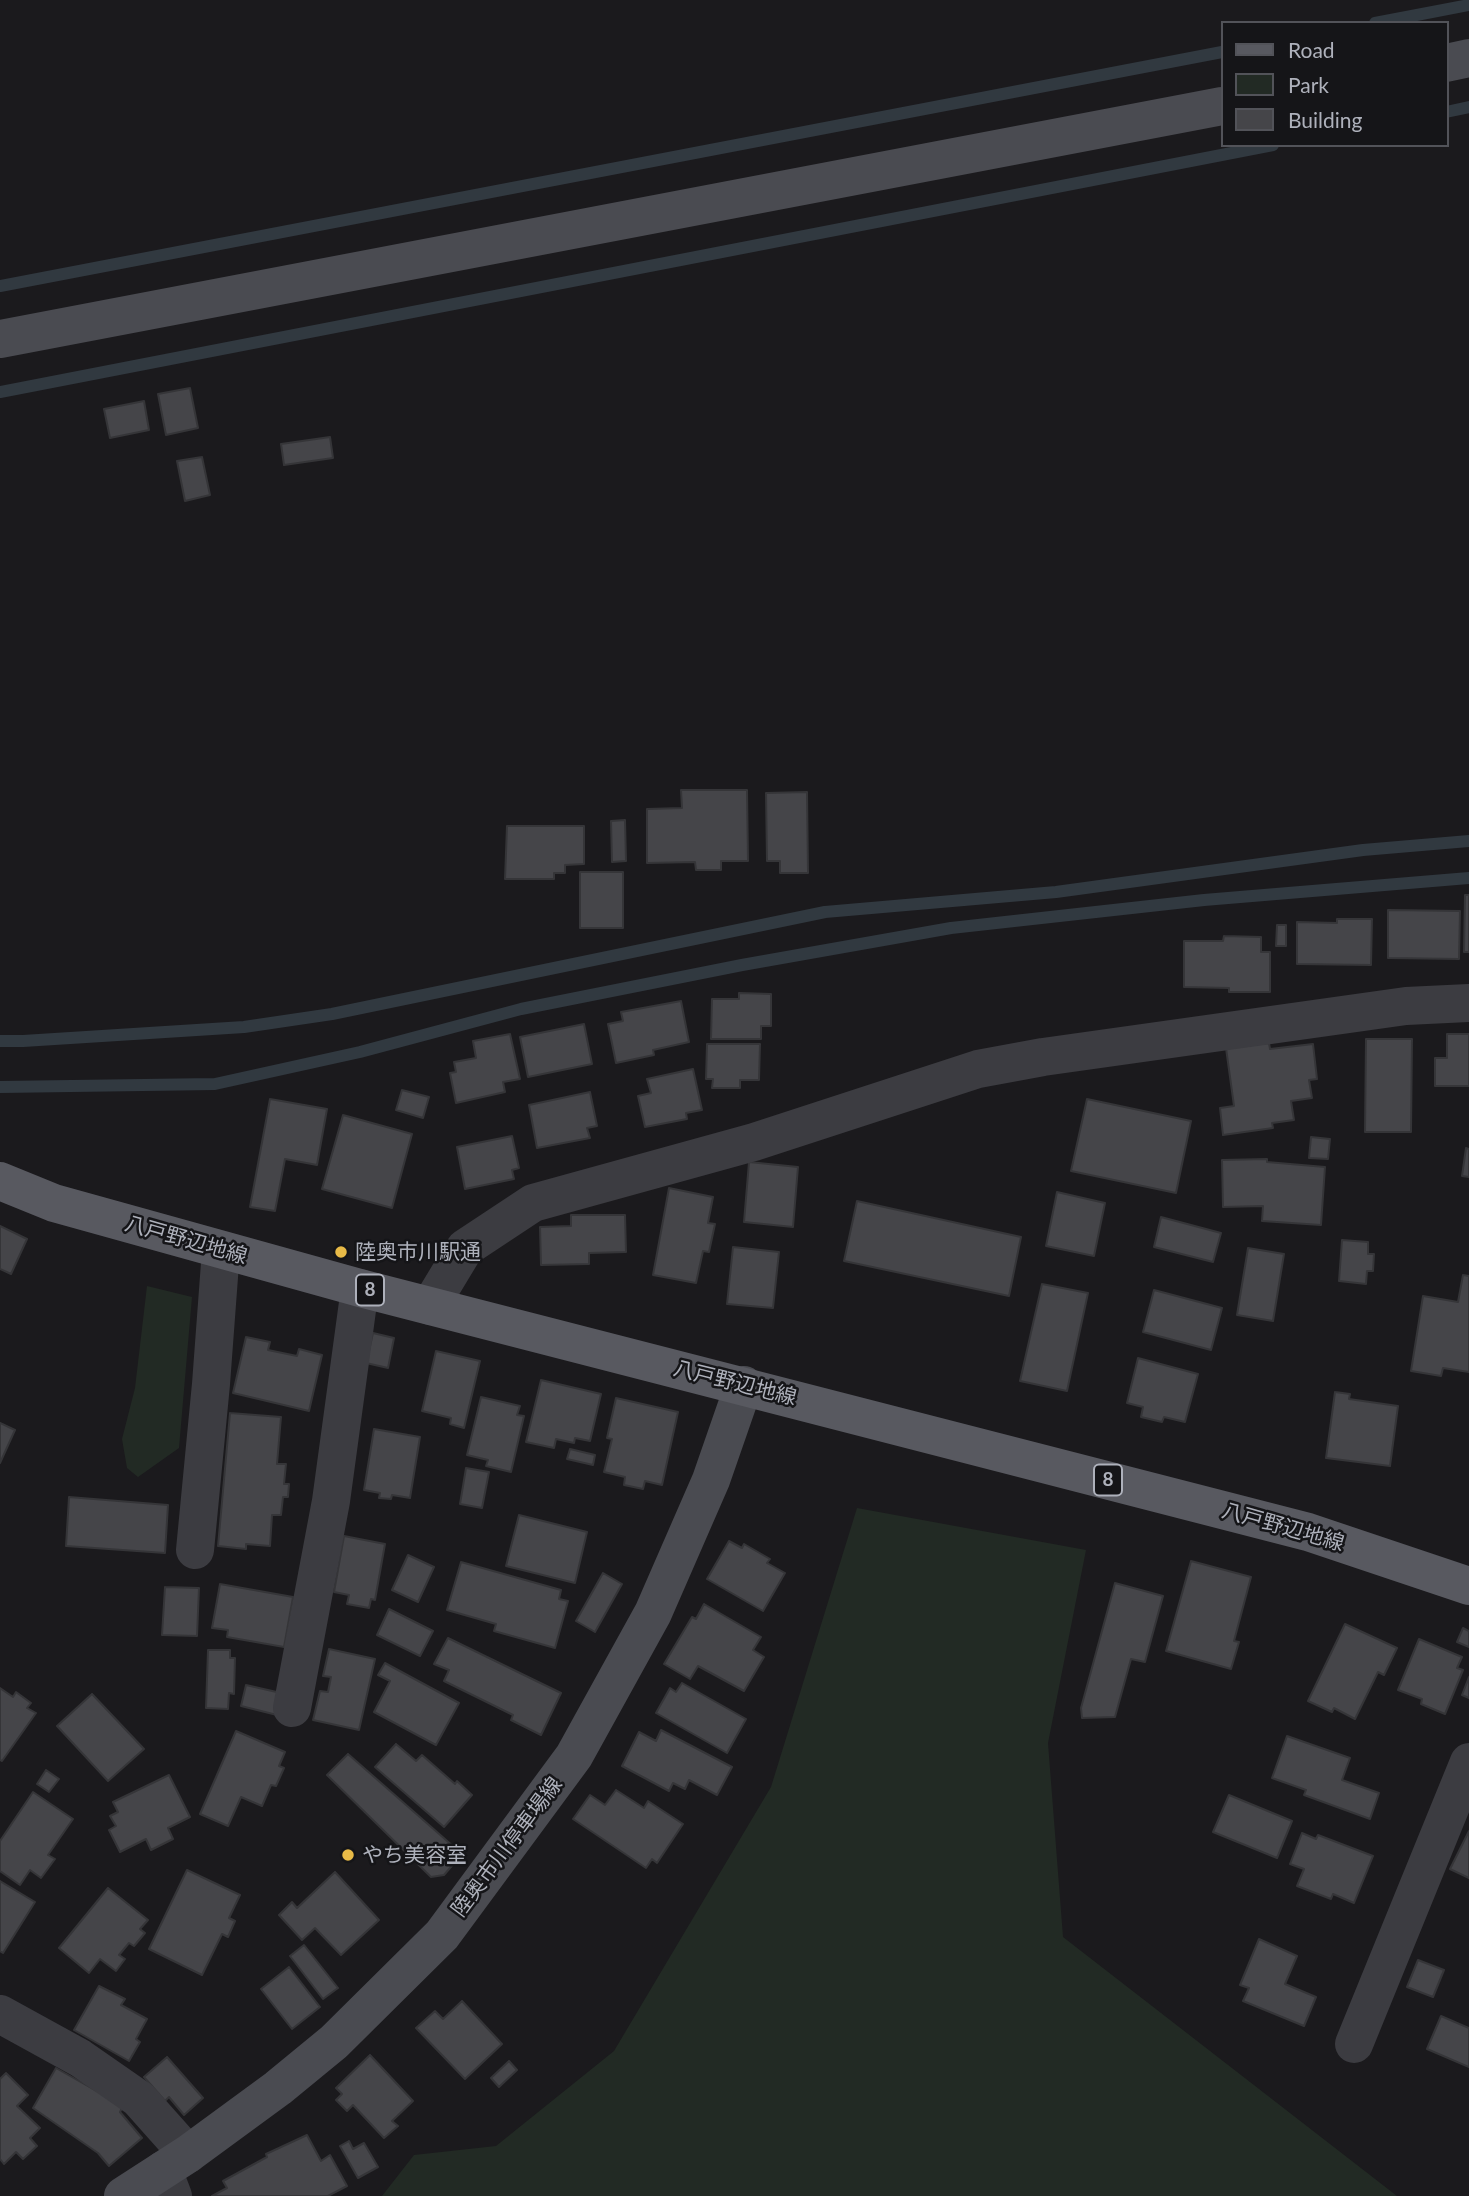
<!DOCTYPE html>
<meta charset="utf-8">
<style>
body{margin:0}
#map{position:relative;width:1469px;height:2196px;overflow:hidden;background:#1b1a1d;font-family:Lato,sans-serif}
canvas{display:block}
.legend{position:absolute;left:1221px;top:21px;width:228px;height:126px;box-sizing:border-box;background:#151518;border:2px solid #525359;margin:0;padding:9px 12px;list-style:none;font-size:21px;color:#aeb1bb}
.legend li{display:flex;align-items:center;gap:14px;height:35px}
.legend b{width:35px;border:2px solid #525359}
</style>
<div id="map">
<canvas width="1469" height="2196"></canvas>
<ul class="legend">
<li><b style="height:9px;background:#585960"></b>Road</li>
<li><b style="height:19px;background:#222a24"></b>Park</li>
<li><b style="height:19px;background:#454549"></b>Building</li>
</ul>
</div>
<script>
const g = document.querySelector('canvas').getContext('2d');
g.lineJoin = 'round';
function paint(path, color) { g.fillStyle = color; g.fill(path, 'evenodd'); }
const poly = rows => new Path2D(rows.map(r => 'M' + r).join(''));
function trace(path, color, width, dash) { g.strokeStyle = color; g.lineWidth = width; g.lineCap = dash ? 'butt' : 'round'; g.setLineDash(dash || []); g.stroke(path); }
function drawText(font, color, halo, rows, align = 'center') {
  g.font = font + ' Lato,"Noto Sans JP",sans-serif'; g.lineWidth = 5; g.setLineDash([]); g.textBaseline = 'middle'; g.strokeStyle = halo; g.fillStyle = color; for (const [text, x, y, turn = 0] of rows) {
    g.save(); g.translate(x, y); g.rotate((+turn || 0) * Math.PI / 180); g.textAlign = isNaN(turn) ? turn : align; if (halo) g.strokeText(text, 0, 0); g.fillText(text, 0, 0); g.restore();
  }
}
const green = poly([
 [147,1286,192,1297,179,1448,138,1477,127,1468,122,1439,135,1388],
 [857,1508,1086,1550,1048,1743,1063,1937,1397,2196,382,2196,414,2155,496,2146,614,2051,771,1787]
]);
const stream = poly([
 [1375,23,1469,5],
 [1446,112,1469,107],
 [0,286,1222,52],
 [0,392,1273,145],
 [0,1041,23,1041,244,1027,332,1014,825,912,1056,892,1363,850,1469,841],
 [0,1087,215,1084,360,1052,521,1009,742,965,951,928,1204,900,1469,878]
]);
const building = poly([
 [190,388,198,428,166,435,158,394,190,388],
 [144,401,149,430,110,438,104,409,144,401],
 [330,437,333,458,284,465,281,444,330,437],
 [202,457,210,495,185,501,177,461,202,457],
 [681,790,747,790,748,861,721,861,721,870,696,870,695,862,647,863,647,809,682,808,681,790],
 [807,792,808,873,780,873,780,861,767,861,766,793,807,792],
 [625,820,626,861,612,862,611,821,625,820],
 [507,826,584,826,584,864,565,865,565,873,554,873,554,879,505,879,507,826],
 [580,872,623,872,623,928,580,928,580,872],
 [1465,895,1469,895,1469,952,1464,952,1465,895],
 [1388,910,1460,911,1459,959,1388,958,1388,910],
 [1337,919,1372,919,1371,965,1297,964,1297,922,1337,923,1337,919],
 [1277,925,1286,925,1286,946,1276,946,1277,925],
 [1224,936,1261,937,1261,952,1270,952,1270,992,1229,992,1229,988,1184,987,1184,941,1223,941,1224,936],
 [739,993,771,994,771,1026,761,1026,761,1039,711,1039,712,999,739,999,739,993],
 [681,1001,689,1042,653,1050,654,1055,616,1063,608,1024,623,1021,621,1012,681,1001],
 [584,1024,592,1064,528,1077,520,1037,584,1024],
 [510,1034,520,1079,503,1082,505,1092,456,1103,450,1073,456,1072,454,1062,476,1058,473,1041,510,1034],
 [1447,1034,1469,1034,1469,1086,1435,1086,1435,1058,1447,1058,1447,1034],
 [1366,1039,1412,1039,1411,1132,1365,1132,1366,1039],
 [1269,1043,1270,1049,1313,1044,1317,1079,1309,1080,1312,1098,1291,1101,1294,1120,1272,1123,1273,1128,1223,1135,1220,1108,1234,1106,1226,1048,1269,1043],
 [707,1044,760,1044,759,1080,740,1080,740,1088,712,1088,713,1079,706,1079,707,1044],
 [693,1069,702,1110,686,1113,687,1119,645,1127,638,1096,651,1093,647,1079,693,1069],
 [402,1090,429,1097,423,1118,396,1110,402,1090],
 [590,1092,597,1126,587,1128,590,1138,537,1148,529,1105,590,1092],
 [270,1099,327,1109,317,1165,285,1159,275,1211,250,1207,270,1099],
 [1087,1099,1191,1121,1176,1193,1071,1171,1087,1099],
 [343,1115,412,1134,392,1208,322,1189,343,1115],
 [512,1136,519,1168,512,1170,514,1179,465,1189,457,1147,512,1136],
 [1311,1137,1330,1139,1328,1159,1309,1158,1311,1137],
 [1466,1148,1469,1149,1469,1177,1462,1176,1466,1148],
 [1267,1159,1267,1162,1325,1167,1321,1225,1262,1221,1263,1206,1223,1207,1222,1160,1267,1159],
 [749,1162,798,1167,793,1227,744,1222,749,1162],
 [669,1188,713,1197,708,1223,715,1224,709,1252,703,1251,696,1283,653,1275,669,1188],
 [1057,1192,1105,1203,1094,1256,1046,1246,1057,1192],
 [857,1201,1021,1237,1009,1296,844,1261,857,1201],
 [571,1215,625,1215,626,1252,589,1253,589,1264,541,1265,540,1227,571,1226,571,1215],
 [1161,1217,1221,1233,1213,1262,1154,1247,1161,1217],
 [0,1226,27,1239,11,1274,0,1269,0,1226],
 [1342,1240,1368,1242,1368,1254,1374,1254,1373,1271,1367,1271,1366,1284,1339,1281,1342,1240],
 [733,1247,779,1252,773,1308,727,1304,733,1247],
 [1248,1248,1284,1254,1273,1321,1237,1315,1248,1248],
 [1463,1275,1469,1276,1469,1372,1443,1368,1441,1376,1411,1371,1423,1296,1458,1302,1463,1275],
 [1042,1284,1088,1293,1067,1391,1020,1381,1042,1284],
 [1154,1290,1222,1308,1211,1350,1143,1332,1154,1290],
 [373,1333,394,1338,388,1368,366,1363,373,1333],
 [246,1337,270,1342,268,1350,297,1356,299,1349,322,1355,309,1411,233,1393,246,1337],
 [436,1351,480,1361,464,1428,450,1424,451,1418,422,1411,436,1351],
 [1138,1358,1198,1374,1185,1422,1164,1417,1162,1422,1141,1417,1143,1407,1127,1403,1138,1358],
 [541,1380,601,1394,590,1441,575,1438,574,1443,556,1439,554,1448,526,1442,541,1380],
 [1335,1392,1350,1394,1349,1399,1398,1406,1390,1466,1326,1458,1335,1392],
 [481,1397,520,1406,517,1415,524,1416,511,1472,486,1466,488,1460,467,1455,481,1397],
 [616,1398,678,1412,662,1485,645,1481,643,1489,624,1485,625,1477,604,1472,612,1439,607,1438,616,1398],
 [230,1413,281,1417,277,1464,286,1464,284,1484,289,1484,288,1497,283,1497,281,1515,272,1515,270,1546,246,1544,246,1549,218,1546,230,1413],
 [0,1423,15,1430,0,1463,0,1423],
 [374,1429,420,1437,410,1498,392,1495,391,1499,379,1498,380,1493,364,1490,374,1429],
 [570,1449,595,1455,593,1465,567,1459,570,1449],
 [466,1468,489,1472,482,1508,460,1504,466,1468],
 [69,1497,168,1505,165,1553,66,1546,69,1497],
 [519,1515,587,1532,575,1583,506,1566,519,1515],
 [344,1536,385,1544,375,1600,371,1599,369,1608,347,1604,349,1595,334,1592,344,1536],
 [729,1541,742,1548,744,1544,770,1559,767,1563,785,1573,763,1611,707,1579,729,1541],
 [408,1555,434,1567,418,1602,392,1590,408,1555],
 [1191,1561,1251,1577,1234,1641,1239,1642,1231,1669,1166,1651,1191,1561],
 [461,1562,561,1590,559,1599,568,1601,555,1648,494,1631,496,1624,447,1610,461,1562],
 [603,1573,622,1584,595,1632,576,1621,603,1573],
 [1115,1583,1163,1596,1145,1662,1131,1659,1115,1717,1082,1718,1081,1708,1115,1583],
 [220,1584,293,1597,284,1647,227,1637,228,1630,212,1628,220,1584],
 [165,1587,199,1588,197,1636,162,1635,165,1587],
 [704,1604,761,1637,753,1650,764,1657,744,1691,698,1666,690,1679,664,1664,692,1617,696,1619,704,1604],
 [389,1609,433,1631,420,1656,377,1635,389,1609],
 [1345,1624,1397,1648,1384,1675,1378,1672,1355,1719,1334,1708,1332,1712,1308,1701,1345,1624],
 [1463,1628,1469,1631,1469,1647,1457,1642,1463,1628],
 [448,1638,561,1693,541,1735,511,1720,513,1715,444,1681,449,1670,434,1664,448,1638],
 [1419,1639,1462,1657,1457,1668,1463,1670,1445,1714,1421,1704,1422,1699,1398,1690,1419,1639],
 [329,1649,375,1659,359,1730,313,1720,320,1691,328,1692,331,1677,323,1676,329,1649],
 [208,1650,230,1650,230,1658,235,1658,234,1694,229,1693,228,1709,206,1708,208,1650],
 [385,1663,459,1703,436,1745,374,1712,390,1681,378,1675,385,1663],
 [1469,1677,1469,1698,1462,1695,1469,1677],
 [682,1683,746,1719,727,1753,656,1713,670,1688,676,1692,682,1683],
 [246,1685,281,1693,277,1715,241,1706,246,1685],
 [0,1688,13,1697,16,1692,31,1703,27,1708,36,1713,2,1761,0,1760,0,1688],
 [92,1694,144,1749,108,1781,57,1726,92,1694],
 [661,1730,732,1767,717,1795,689,1780,685,1789,673,1783,669,1791,622,1766,639,1732,656,1741,661,1730],
 [236,1731,285,1752,279,1766,284,1768,276,1786,271,1785,262,1806,241,1797,228,1826,200,1814,236,1731],
 [1287,1736,1350,1758,1342,1780,1379,1793,1370,1819,1304,1795,1306,1790,1272,1778,1287,1736],
 [396,1744,416,1761,422,1755,455,1784,457,1781,472,1795,444,1827,375,1767,396,1744],
 [348,1754,462,1854,444,1875,431,1877,327,1775,348,1754],
 [46,1770,59,1779,49,1792,37,1784,46,1770],
 [169,1775,190,1817,168,1828,173,1839,151,1850,146,1839,120,1852,109,1830,116,1826,110,1816,118,1812,113,1802,169,1775],
 [616,1790,644,1808,648,1801,683,1824,657,1863,652,1859,646,1868,573,1819,590,1795,605,1805,616,1790],
 [33,1792,73,1819,48,1855,55,1859,41,1878,30,1870,20,1885,0,1871,0,1841,33,1792],
 [1229,1795,1292,1821,1277,1858,1213,1832,1229,1795],
 [1469,1831,1469,1878,1450,1869,1469,1831],
 [1302,1833,1316,1839,1318,1835,1373,1856,1354,1903,1333,1894,1331,1899,1297,1886,1304,1869,1290,1864,1302,1833],
 [187,1870,240,1895,229,1918,235,1921,228,1937,222,1934,202,1975,149,1949,187,1870],
 [335,1872,379,1920,341,1955,315,1928,302,1940,279,1915,292,1902,297,1908,335,1872],
 [0,1881,35,1902,3,1953,0,1951,0,1881],
 [108,1888,148,1920,140,1929,145,1933,134,1946,129,1943,119,1955,125,1959,116,1971,100,1959,89,1973,59,1948,108,1888],
 [1259,1939,1297,1956,1285,1984,1316,1997,1304,2026,1243,2001,1249,1988,1240,1985,1259,1939],
 [304,1945,338,1988,323,1999,290,1956,304,1945],
 [1418,1960,1444,1970,1433,1997,1407,1987,1418,1960],
 [289,1967,320,2007,292,2029,261,1989,289,1967],
 [99,1986,125,1999,121,2005,147,2019,136,2039,140,2042,129,2061,74,2030,99,1986],
 [462,2001,502,2044,465,2079,416,2028,435,2011,443,2019,462,2001],
 [1441,2016,1469,2028,1469,2067,1427,2049,1441,2016],
 [370,2055,413,2101,392,2121,398,2126,384,2138,353,2105,347,2111,336,2100,342,2094,336,2088,370,2055],
 [167,2057,203,2098,184,2115,169,2097,165,2101,144,2077,167,2057],
 [509,2061,517,2070,499,2087,491,2078,509,2061],
 [56,2068,123,2106,120,2112,142,2138,109,2166,98,2153,33,2108,56,2068],
 [6,2073,28,2095,17,2106,40,2128,30,2138,37,2146,23,2159,16,2152,4,2164,0,2159,0,2079,6,2073],
 [307,2135,321,2161,330,2155,347,2186,328,2196,212,2196,227,2188,223,2181,267,2157,266,2154,307,2135],
 [349,2141,353,2149,364,2143,378,2167,358,2178,340,2146,349,2141]
]);
const street = poly([
 [430,1306,465,1248,533,1203,754,1142,978,1069,1043,1057,1406,1006,1469,1003],
 [195,1550,211,1384,221,1250],
 [292,1708,331,1501,360,1288],
 [0,2014,80,2058,139,2099,188,2154],
 [1354,2044,1469,1762],
 [163,2170,173,2196]
]);
const secondary = poly([
 [1446,63,1469,58],
 [0,339,1222,106],
 [123,2196,188,2154,278,2088,334,2042,442,1935,574,1756,653,1613,711,1480,744,1385]
]);
const primary = poly([
 [0,1181,54,1203,360,1288,1308,1532,1469,1586]
]);
const markers = [
 [341,1252,7,"#e8ba47"],
 [348,1855,7,"#e8ba47"]
];
const shields = [
 [370,1290,28],
 [1108,1480,28]
];
const shieldNames = [
 ["8",370,1290],
 ["8",1108,1480]
];
const streetNames = [
 ["八戸野辺地線",186,1240,16],
 ["八戸野辺地線",735,1383,14],
 ["八戸野辺地線",1283,1527,16],
 ["陸奥市川停車場線",507,1847,-53]
];
const poiNames = [
 ["陸奥市川駅通",355,1252],
 ["やち美容室",362,1855]
];
paint(green, '#222a24');
trace(stream, '#313940', 12);
paint(building, '#454549');
trace(building, '#353538', 2);
trace(street, '#3c3c41', 38);
trace(secondary, '#4a4b51', 38);
trace(primary, '#585960', 38);
for (const [x, y, r, color] of markers) { const dot = new Path2D(); dot.arc(x, y, r, 0, 2 * Math.PI); g.fillStyle = color; g.fill(dot); trace(dot, '#151518', 2.5); }
for (const [x, y, w] of shields) { const box = new Path2D(); box.roundRect(x - w / 2, y - 15.5, w, 31, 5); g.fillStyle = '#151518'; g.fill(box); trace(box, '#aeb1bb', 2); }
drawText('bold 19px', '#aeb1bb', null, shieldNames);
drawText('21px', '#aeb1bb', '#151518', streetNames);
drawText('21px', '#aeb1bb', '#151518', poiNames, 'left');
</script>
